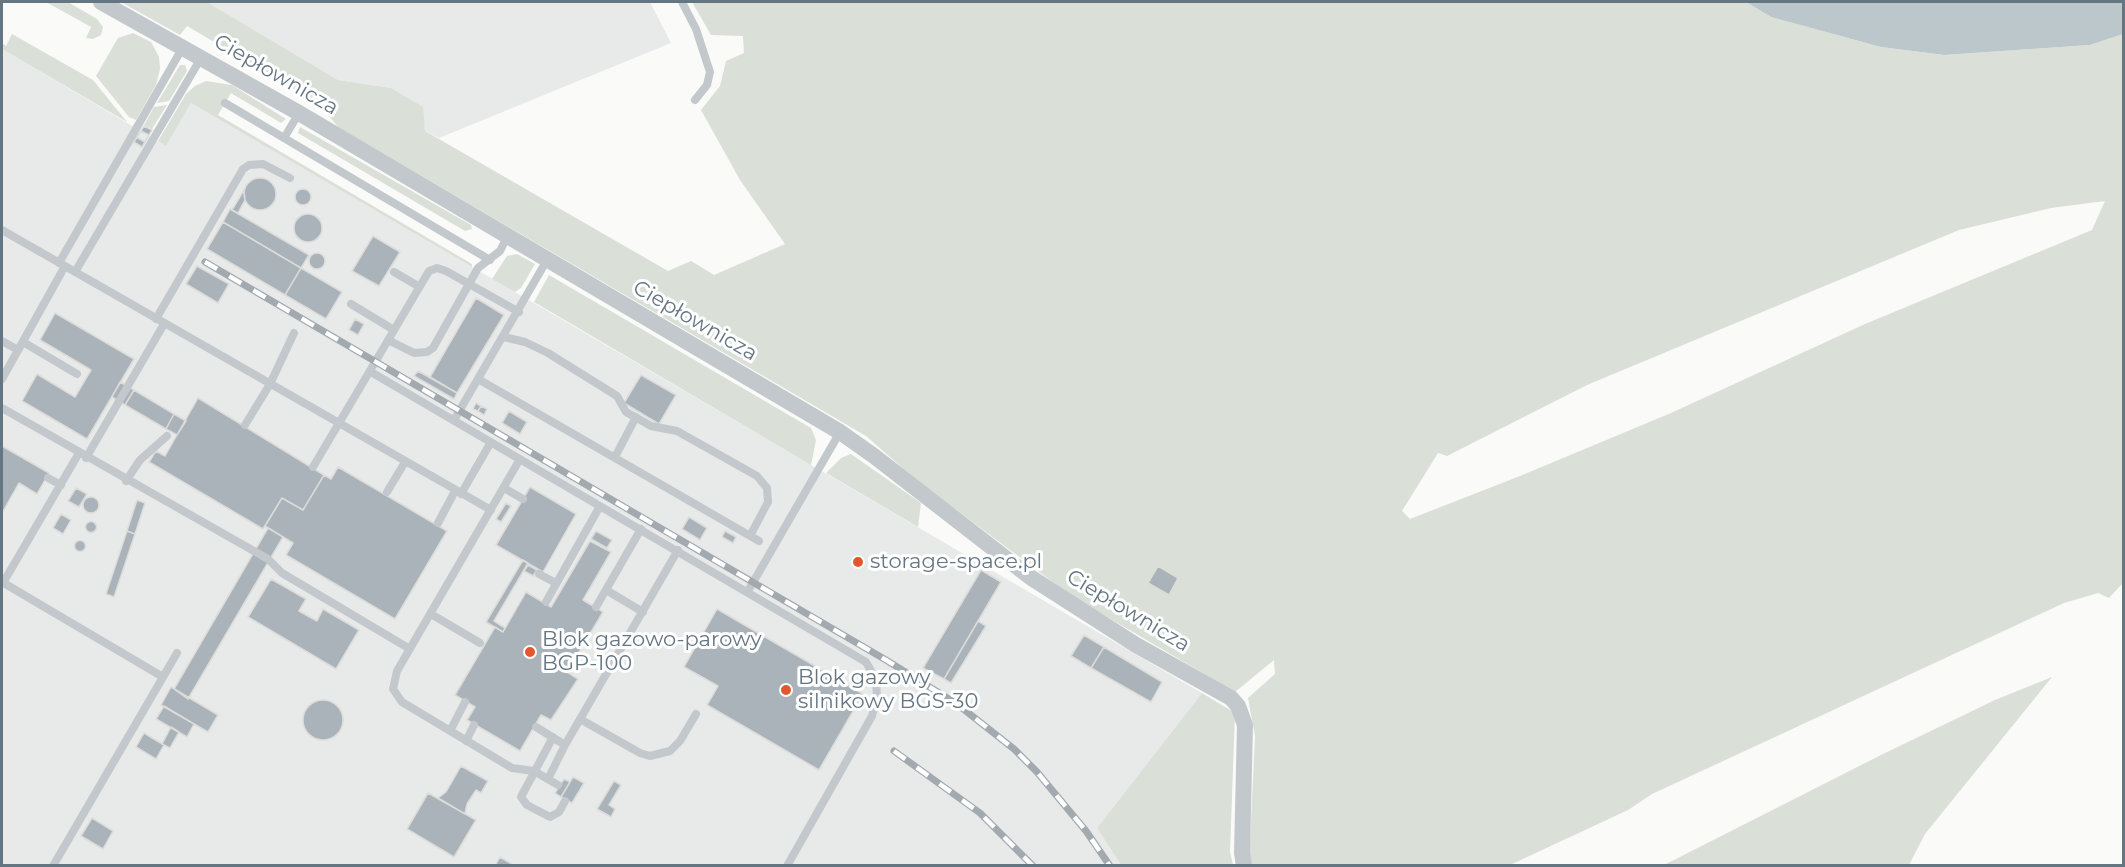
<!DOCTYPE html>
<meta charset="utf-8">
<style>
body{margin:0}
#map{position:relative;width:2125px;height:867px;overflow:hidden;background:#fafaf8;font-family:Montserrat,sans-serif}
canvas{display:block}
.frame{position:absolute;inset:0;border:3px solid #657683;pointer-events:none}
</style>
<div id="map">
<canvas width="2125" height="867"></canvas>
<div class="frame"></div>
</div>
<script>
const g = document.querySelector('canvas').getContext('2d');
g.lineJoin = 'round';
function paint(path, color) { g.fillStyle = color; g.fill(path, 'evenodd'); }
const poly = rows => new Path2D(rows.map(r => 'M' + r).join(''));
function trace(path, color, width, dash) { g.strokeStyle = color; g.lineWidth = width; g.lineCap = dash ? 'butt' : 'round'; g.setLineDash(dash || []); g.stroke(path); }
function drawText(font, color, halo, rows, align = 'center') {
  g.font = font + ' Montserrat,sans-serif'; g.lineWidth = 6; g.setLineDash([]); g.textBaseline = 'middle'; g.strokeStyle = halo; g.fillStyle = color; for (const [text, x, y, turn = 0] of rows) {
    g.save(); g.translate(x, y); g.rotate((+turn || 0) * Math.PI / 180); g.textAlign = isNaN(turn) ? turn : align; if (halo) g.strokeText(text, 0, 0); g.fillText(text, 0, 0); g.restore();
  }
}
const built = poly([
 [207,2,650,2,671,43,439,138,425,131,422,107,391,88,338,80],
 [2,49,166,146,191,103,1202,693,1097,828,1121,865,2,866]
]);
const green = poly([
 [46,2,68,2,97,19,103,27,101,35,93,39,86,38,91,27],
 [121,2,207,2,338,80,391,88,423,107,425,131,668,271,691,261,714,275,785,244,740,180,701,110,720,86,726,61,744,53,743,36,711,35,692,2,1746,2,1771,17,1881,47,1944,55,2090,45,2123,34,2123,583,2109,598,2098,593,2064,603,1652,794,1628,810,1510,865,1249,865,1255,736,1248,698,1275,674,1274,660,1235,692,1070,595,914,478,866,436,338,127,319,104,187,26,180,35],
 [2105,201,2092,230,1865,324,1671,413,1520,476,1410,519,1402,511,1438,453,1447,456,1587,385,1959,230,2051,208],
 [133,33,151,42,159,57,160,69,156,85,136,120,129,117,96,76,118,38],
 [12,34,93,80,127,122,2,49,2,43,6,46],
 [180,65,185,65,187,71,169,101,157,103],
 [206,81,232,85,286,119,281,123,231,93,218,115,472,264,472,267,191,103,166,146,158,141,186,94,195,86],
 [167,105,152,129,144,125,154,107],
 [300,127,471,225,472,229,465,231,298,133],
 [517,254,535,264,521,288,515,292,492,279,507,256],
 [549,275,811,428,816,440,811,465,534,302],
 [851,454,921,503,918,527,826,473,841,458],
 [2052,677,1925,834,1909,865,1664,865,1883,754,1995,700],
 [1202,693,1235,713,1230,852,1233,865,1121,865,1097,828]
]);
const water = poly([
 [1746,2,2123,2,2123,34,2090,45,1944,55,1881,47,1771,17]
]);
const building = poly([
 [144,126,152,130,142,147,134,142,144,126],
 [141,131,149,135,145,142,136,137,141,131],
 '244 194a16 16 0 1 1 32 0a16 16 0 1 1-32 0Z',
 '295 197a8 8 0 1 1 16 0a8 8 0 1 1-16 0Z',
 [244,190,245,200,238,213,232,210,244,190],
 [230,209,309,255,301,268,223,222,230,209],
 '294 228a14 14 0 1 1 28 0a14 14 0 1 1-28 0Z',
 [223,222,301,268,285,295,207,249,223,222],
 [373,236,400,252,379,286,352,271,373,236],
 '309 261a8 8 0 1 1 16 0a8 8 0 1 1-16 0Z',
 [197,266,229,284,218,303,186,284,197,266],
 [301,268,342,292,326,319,285,295,301,268],
 [476,298,504,315,457,393,430,377,476,298],
 [55,313,134,359,87,439,22,401,37,374,75,397,91,370,40,340,55,313],
 [355,319,364,324,358,335,349,330,355,319],
 [418,371,457,393,454,399,414,376,418,371],
 [641,375,676,395,659,424,624,403,641,375],
 [120,382,134,390,125,405,112,397,120,382],
 [134,390,174,414,166,429,125,405,134,390],
 [198,398,324,475,303,510,282,498,263,529,149,462,156,451,165,456,198,398],
 [476,403,481,406,478,411,473,409,476,403],
 [481,406,487,409,484,415,478,411,481,406],
 [509,411,527,422,520,434,502,423,509,411],
 [174,414,186,421,177,435,166,429,174,414],
 [2,446,49,473,37,494,19,483,2,513,2,446],
 [338,467,447,531,395,619,286,555,293,543,265,526,282,498,303,510,324,475,331,479,338,467],
 [530,487,576,514,543,572,496,545,530,487],
 [76,488,87,494,79,507,68,501,76,488],
 '83 505a8 8 0 1 1 16 0a8 8 0 1 1-16 0Z',
 [137,500,145,503,135,534,127,531,137,500],
 [506,503,511,506,501,522,496,519,506,503],
 [61,514,71,520,63,534,53,528,61,514],
 [689,517,707,528,700,540,682,529,689,517],
 '85.5 527a5.5 5.5 0 1 1 11 0a5.5 5.5 0 1 1-11 0Z',
 [268,528,283,537,188,699,174,689,268,528],
 [127,531,135,534,114,597,106,594,127,531],
 [596,531,612,540,607,548,591,539,596,531],
 [725,531,736,537,733,543,722,537,725,531],
 '74.5 546a5.5 5.5 0 1 1 11 0a5.5 5.5 0 1 1-11 0Z',
 [590,541,611,552,583,600,603,612,567,672,578,679,551,720,541,715,520,751,467,720,475,707,455,695,495,627,503,632,526,592,551,607,590,541],
 [523,560,528,563,494,621,505,628,503,632,486,622,523,560],
 [528,565,537,570,533,576,524,571,528,565],
 [1158,566,1178,578,1169,595,1148,583,1158,566],
 [981,570,1001,582,944,679,923,668,981,570],
 [271,579,306,599,299,611,317,621,323,609,359,630,336,669,248,617,271,579],
 [717,609,863,694,819,770,707,705,718,686,684,667,717,609],
 [978,621,986,626,951,683,944,679,978,621],
 [1084,635,1104,647,1091,668,1071,656,1084,635],
 [1104,647,1162,682,1151,702,1091,668,1104,647],
 [171,687,218,715,208,732,161,705,171,687],
 '303 720a20 20 0 1 1 40 0a20 20 0 1 1-40 0Z',
 [164,706,194,724,187,737,156,719,164,706],
 [171,727,179,732,170,748,162,744,171,727],
 [144,733,164,745,156,759,136,747,144,733],
 [461,766,488,781,481,793,476,790,467,804,465,814,438,798,446,792,461,766],
 [573,777,584,783,572,803,561,797,573,777],
 [564,779,570,782,561,797,555,793,564,779],
 [614,781,621,785,609,805,615,809,611,817,597,809,614,781],
 [428,793,476,820,454,857,407,829,428,793],
 [92,818,113,831,103,849,81,836,92,818],
 [500,857,515,866,495,866,500,857]
]);
const lane = poly([
 [682,2,696,29,710,72,707,85,695,100],
 [225,103,490,260],
 [284,138,299,113],
 [2,230,491,510],
 [59,263,183,47],
 [75,272,201,58],
 [394,272,418,286],
 [351,304,394,330],
 [156,319,243,169,249,165,263,164,290,178],
 [504,337,525,342,548,353,617,396,626,412,651,426,677,431,757,476,767,488,768,502,750,536],
 [388,340,414,353,427,352,433,348,478,268,500,251,507,237],
 [2,341,18,350],
 [23,342,77,374],
 [371,372,866,662,876,680,877,697,872,716,787,866],
 [2,379,65,266],
 [478,379,759,541],
 [2,408,268,559,282,573,410,649],
 [454,420,547,260],
 [245,425,270,384,294,333],
 [615,457,636,417],
 [86,458,164,324],
 [520,459,397,671,393,689,402,702,512,768,534,771,558,785],
 [313,467,429,271,437,268,446,271,519,312],
 [48,478,61,485],
 [126,481,140,460,167,436],
 [504,488,523,499],
 [387,492,405,462],
 [461,494,491,442],
 [438,523,455,491],
 [539,574,556,583],
 [2,582,163,677],
 [3,583,79,453],
 [606,590,643,612],
 [748,591,840,432],
 [546,602,600,506],
 [596,607,641,529],
 [431,614,480,643],
 [580,719,640,753,650,756,670,751,680,741,696,714],
 [536,727,565,745],
 [450,731,465,702],
 [553,737,521,797,527,805,550,817,559,812,565,801],
 [466,741,474,725],
 [548,779,565,745,678,550],
 [53,866,177,653]
]);
const street = poly([
 [101,2,299,113,840,432,874,456,1030,577,1136,645,1231,698,1238,706,1245,725,1242,853,1244,866]
]);
const rail = poly([
 [205,262,886,660,957,704,1014,749,1037,772,1086,831,1110,866],
 [894,751,980,813,1033,866]
]);
const markers = [
 [858,562,6,"#e4572e"],
 [530,652,6,"#e4572e"],
 [786,690,6,"#e4572e"]
];
const streetNames = [
 ["Ciepłownicza",276,75,30],
 ["Ciepłownicza",695,321,30],
 ["Ciepłownicza",1128,611,31]
];
const poiNames = [
 ["storage-space.pl",870,562],
 ["Blok gazowo-parowy",542,640],
 ["BGP-100",542,664],
 ["Blok gazowy",798,678],
 ["silnikowy BGS-30",798,702]
];
paint(built, '#e8e9e9');
paint(green, '#dadfd7');
paint(water, '#bbc7cb');
paint(building, '#aab3b9');
trace(building, '#dcdcda', 1.5);
trace(lane, '#c3c8cc', 8);
trace(street, '#c3c8cc', 16);
trace(rail, '#a2aab0', 7);
trace(rail, '#fff', 4.5, [14]);
for (const [x, y, r, color] of markers) { const dot = new Path2D(); dot.arc(x, y, r, 0, 2 * Math.PI); g.fillStyle = color; g.fill(dot); trace(dot, '#fff', 2); }
drawText('21px', '#657683', '#fff', streetNames);
drawText('21px', '#657683', '#fff', poiNames, 'left');
</script>
